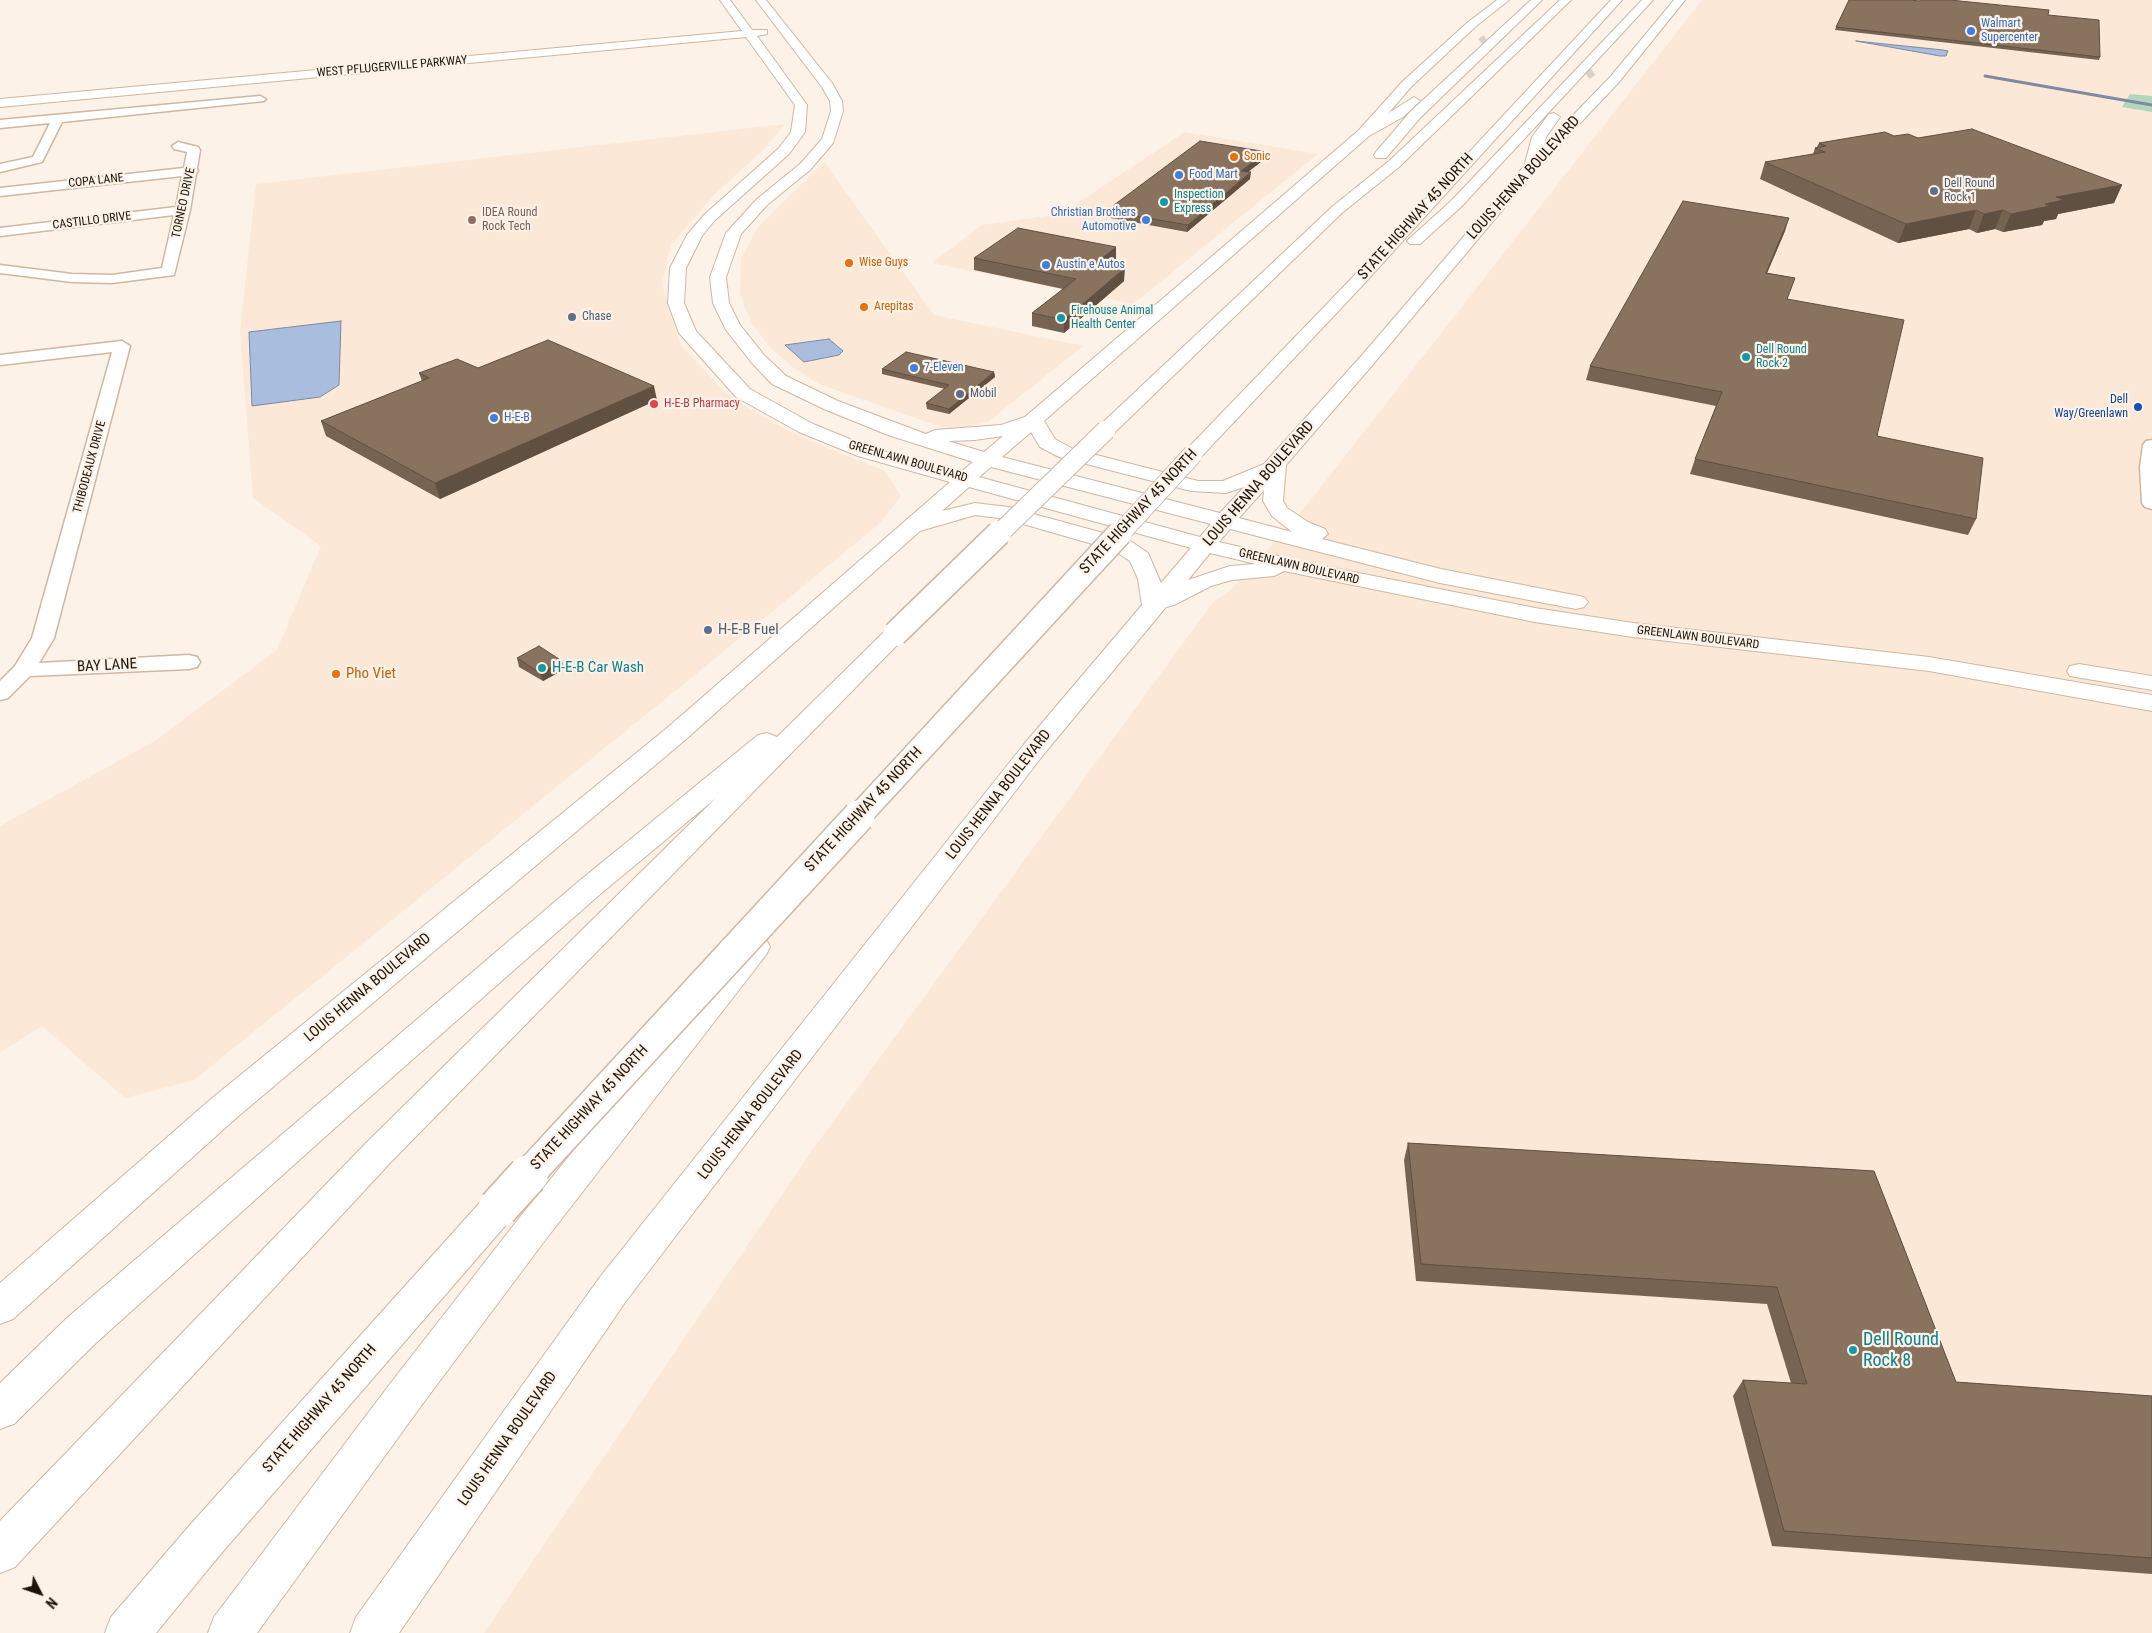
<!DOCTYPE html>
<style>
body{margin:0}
#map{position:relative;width:2152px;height:1633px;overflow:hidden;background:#fcf2e8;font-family:"Roboto Condensed",sans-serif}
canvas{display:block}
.north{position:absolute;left:15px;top:1568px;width:50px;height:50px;-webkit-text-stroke:4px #fcf2e8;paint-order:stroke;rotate:131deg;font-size:14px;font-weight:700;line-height:20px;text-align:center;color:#1c140b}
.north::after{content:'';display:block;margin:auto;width:18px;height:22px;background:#1c140b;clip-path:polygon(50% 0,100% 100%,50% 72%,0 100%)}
</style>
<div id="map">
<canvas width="2152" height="1633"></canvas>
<div class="north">N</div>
</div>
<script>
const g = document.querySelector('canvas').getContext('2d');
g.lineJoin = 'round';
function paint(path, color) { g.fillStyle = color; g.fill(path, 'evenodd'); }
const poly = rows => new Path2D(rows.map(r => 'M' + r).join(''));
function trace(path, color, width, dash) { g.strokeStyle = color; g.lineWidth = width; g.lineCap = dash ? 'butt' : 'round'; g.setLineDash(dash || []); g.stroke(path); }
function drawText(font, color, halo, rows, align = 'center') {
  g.font = font + ' "Roboto Condensed",sans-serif'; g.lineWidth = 4.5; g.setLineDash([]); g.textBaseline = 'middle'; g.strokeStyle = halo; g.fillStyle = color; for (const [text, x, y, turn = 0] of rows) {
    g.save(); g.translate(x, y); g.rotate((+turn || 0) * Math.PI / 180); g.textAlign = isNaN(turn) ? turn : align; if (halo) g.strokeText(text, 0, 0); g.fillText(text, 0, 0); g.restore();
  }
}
const built = poly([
 [1702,0,2152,0,2152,1633,484,1633,813,1149,1214,601,1231,590,1302,511],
 [785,124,763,150,714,195,671,245,662,284,681,345,722,389,741,404,798,436,885,471,901,496,879,524,685,683,194,1080,125,1098,42,1026,0,1052,0,826,155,741,277,650,321,546,253,498,240,331,256,184],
 [1185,132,1318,154,1133,304,932,263,982,225,1061,214],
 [824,162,934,315,1083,346,989,421,961,428,941,427,819,384,791,366,770,347,752,324,740,294,741,258,758,227]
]);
const green = poly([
 [2130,94,2152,96,2152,112,2122,107]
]);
const water = poly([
 [1856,41,1943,50,1948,51,1946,56,1940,56,1856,41],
 [341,321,339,385,320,397,252,406,249,332,341,321],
 [829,339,843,351,839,355,804,362,785,345,829,339]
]);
const stream = poly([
 [1985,76,2152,105]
]);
const highwayTunnel = poly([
 [1482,44,1487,40],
 [1586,74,1592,70]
]);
const minor = poly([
 [260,96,266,99,264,101,62,122,42,162,0,172,0,164,33,157,50,123,0,128,0,120,260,96],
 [178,142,198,147,200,150,197,168,198,171,196,174,190,210,174,275,112,283,72,282,0,273,0,265,72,274,112,275,162,268,174,215,0,236,0,228,176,207,182,176,0,196,0,188,184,168,187,152,174,149,172,146,178,142],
 [122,341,130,346,54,638,39,663,189,655,197,657,200,662,197,667,189,669,30,676,8,698,0,700,0,681,15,666,32,638,112,352,0,365,0,355,122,341],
 [2152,440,2152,509,2145,507,2142,503,2140,467,2143,445,2146,441,2152,440]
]);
const major = poly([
 [720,0,730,0,752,30,767,30,767,34,757,36,807,105,805,132,789,154,714,221,702,236,686,268,684,303,696,331,750,389,813,424,872,448,961,472,973,462,888,435,824,409,772,384,752,363,726,330,713,303,710,277,726,233,757,199,800,164,822,139,831,111,830,101,822,87,756,0,766,0,832,83,842,101,843,111,833,143,810,170,767,205,741,234,726,277,729,303,740,325,764,355,786,376,838,401,926,434,935,430,1001,425,1025,417,1359,130,1403,81,1467,23,1497,0,1509,0,1475,27,1411,87,1369,136,1044,421,1055,439,1073,449,1198,481,1223,481,1264,464,1363,354,1526,164,1611,76,1674,0,1685,0,1619,82,1536,170,1375,362,1286,465,1283,501,1287,508,1308,522,1325,529,1328,534,1322,539,1441,569,1584,597,1588,602,1584,607,1576,609,1440,583,1230,529,1219,542,1308,563,1535,608,1633,623,1929,657,2152,695,2152,711,1929,671,1633,637,1535,622,1284,571,1274,576,1232,580,1211,586,1174,605,1166,607,1043,755,626,1301,399,1633,350,1633,356,1617,600,1277,1025,743,1142,605,1138,579,1130,561,1113,550,1006,519,975,515,920,531,685,740,235,1119,13,1319,0,1324,0,1283,211,1099,667,728,950,482,858,456,799,432,736,397,679,333,668,303,670,268,687,235,704,215,779,148,791,132,795,105,746,37,0,107,0,99,742,31,720,0],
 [1031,432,1040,447,1059,457,1191,491,1226,493,1244,487,1220,513,1002,457,1031,432],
 [1003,436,984,452,948,441,975,440,1003,436],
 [991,467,1211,524,1200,537,979,477,991,467],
 [969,487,1191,548,1161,583,1148,553,1129,540,1008,507,975,503,942,511,969,487],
 [1264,490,1263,501,1272,516,1292,532,1239,518,1264,490],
 [1210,553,1256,564,1230,566,1188,580,1210,553],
 [2079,664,2152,676,2152,690,2070,676,2067,671,2070,666,2079,664]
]);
const highway = poly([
 [1531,0,1542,0,1420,118,1386,158,1376,158,1374,155,1376,152,1410,112,1531,0],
 [1560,0,1571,0,1399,167,1343,212,1113,434,1099,434,1096,430,1099,426,1333,206,1389,161,1560,0],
 [1611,0,1622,0,1361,287,1200,458,1193,460,1186,458,1183,454,1186,450,1349,281,1611,0],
 [1642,0,1653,0,1461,207,1420,244,1410,244,1407,241,1410,238,1451,201,1642,0],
 [1414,97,1420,101,1403,117,1369,136,1359,136,1357,133,1414,97],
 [1554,113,1560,117,1546,137,1538,167,1531,171,1526,170,1524,167,1532,137,1549,114,1554,113],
 [895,627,903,629,907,634,903,639,390,1163,15,1567,0,1573,0,1521,366,1143,716,798,598,896,336,1127,96,1343,14,1424,0,1429,0,1383,68,1317,578,882,758,735,767,733,777,737,887,629,895,627],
 [755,936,766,939,770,947,766,955,546,1239,421,1406,257,1633,208,1633,214,1617,393,1380,520,1217,744,939,755,936],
 [498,1193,511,1197,516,1208,511,1219,219,1556,156,1633,105,1633,111,1617,189,1526,485,1197,498,1193]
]);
const highwayBridgeFar3 = poly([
 [998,535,1106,430],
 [1119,535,1193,454]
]);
const highwayBridgeFar2 = poly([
 [895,634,999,533],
 [858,817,1120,533]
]);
const highwayBridgeFar1 = poly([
 [527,1176,859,816]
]);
const highwayBridge = poly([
 [498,1208,528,1175]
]);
const wall = poly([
 [2048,15,2100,57,2099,60,1835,30,1836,27],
 [1894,136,1918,138,2122,185,2114,203,2058,214,2056,219,2044,221,2042,225,2003,232,1995,229,1977,233,1969,229,1898,243,1760,179,1765,162,1813,154,1815,148,1817,147,1819,143],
 [1267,152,1266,158,1248,172,1250,179,1187,232,1105,217,1106,211],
 [1785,231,1767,273,1795,278,1787,300,1877,436,1976,519,1968,535,1690,474,1695,459,1716,406,1586,380,1590,366],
 [974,258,1116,259,1109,265,1124,281,1064,333,1032,326,1032,313,1063,289,974,270],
 [478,368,657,400,440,499,326,436,321,421,422,381,419,373],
 [882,369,994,372,995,377,949,414,927,409,926,403,945,389,882,374],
 [517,658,565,669,543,681,519,667],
 [1408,1143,1874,1171,1956,1382,2152,1396,2152,1574,1772,1546,1733,1396,1743,1380,1791,1383,1767,1304,1416,1281,1404,1160]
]);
const shadedWall = poly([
 [1267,152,1266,158,1241,177,1241,171],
 [1251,172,1250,179,1187,232,1188,225],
 [2122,185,2114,203,2058,214,2056,219,2044,221,2042,225,2003,232,2011,214,2045,204,2056,197],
 [1976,210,1969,229,1898,243,1906,224],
 [2003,210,1995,229,1977,233,1984,214],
 [1789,218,1785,231,1761,287,1766,273],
 [1116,247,1116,259,1096,275,1096,263],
 [1125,268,1124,281,1064,333,1064,320],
 [994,372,995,377,949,414,949,409],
 [654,386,657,400,440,499,435,483],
 [562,661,565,669,543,681,540,673]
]);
const building = poly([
 [1849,0,1909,0,1920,1,1920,0,1950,0,2049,10,2048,15,2099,20,2100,57,1836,27,1849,0],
 [1972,129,2122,185,2056,197,2064,200,2045,204,2050,206,2011,214,2003,210,1984,214,1976,210,1906,224,1765,162,1825,152,1815,148,1826,146,1819,143,1885,132,1894,136,1908,134,1918,138,1972,129],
 [1200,141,1267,152,1241,171,1251,172,1188,225,1106,211,1200,141],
 [1683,201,1789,218,1766,273,1795,278,1787,299,1904,320,1877,436,1983,458,1976,519,1695,459,1722,392,1590,366,1683,201],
 [1018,228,1116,247,1096,263,1125,268,1064,320,1032,313,1076,279,974,258,1018,228],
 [548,340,654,386,435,483,321,421,429,378,419,373,457,359,478,368,548,340],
 [906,352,994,372,949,409,926,403,949,385,882,369,906,352],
 [539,646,562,661,540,673,517,658,539,646],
 [1408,1143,1874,1171,1956,1382,2152,1396,2152,1558,1784,1531,1743,1380,1807,1384,1777,1287,1421,1264,1408,1143]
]);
const markers = [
 [1971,31,5,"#3f7fe0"],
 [1234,157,5,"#e8710a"],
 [1179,175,5,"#3f7fe0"],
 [1934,191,5,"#5c6f8a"],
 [1164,202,5,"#0f9aa8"],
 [472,220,5,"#8d6e63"],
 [1146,220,5,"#3f7fe0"],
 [849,263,5,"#e8710a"],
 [1046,265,5,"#3f7fe0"],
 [864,307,5,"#e8710a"],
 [572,317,5,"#5c6f8a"],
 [1061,318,5,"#0f9aa8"],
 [1746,357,5,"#0f9aa8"],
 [914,368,5,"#3f7fe0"],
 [960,394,5,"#5c6f8a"],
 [654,404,5,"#e0444e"],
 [2138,407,5,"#1a4fb4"],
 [494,418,5,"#3f7fe0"],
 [708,630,5,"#5c6f8a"],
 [542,668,5,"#0f9aa8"],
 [336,674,5,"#e8710a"],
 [1853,1350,5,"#0f9aa8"]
];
const farShopnames = [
 ["Walmart",1981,24],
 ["Supercenter",1981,38],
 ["Food Mart",1189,175],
 ["Christian Brothers",1136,213,"right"],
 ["Automotive",1136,227,"right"],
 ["Austin e Autos",1056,265],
 ["7-Eleven",924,368],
 ["H-E-B",504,418]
];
const farStreetnames = [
 ["WEST PFLUGERVILLE PARKWAY",392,67,-5],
 ["COPA LANE",96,181,-6],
 ["TORNEO DRIVE",184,203,-78],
 ["CASTILLO DRIVE",92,221,-7],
 ["GREENLAWN BOULEVARD",908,462,16],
 ["THIBODEAUX DRIVE",90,467,-75],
 ["GREENLAWN BOULEVARD",1299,567,13],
 ["GREENLAWN BOULEVARD",1698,638,7]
];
const farFoodnames = [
 ["Sonic",1244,157],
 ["Wise Guys",859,263],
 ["Arepitas",874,307]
];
const farServicenames = [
 ["Dell Round",1944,184],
 ["Rock 1",1944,198],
 ["Chase",582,317],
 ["Mobil",970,394]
];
const farCulturenames = [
 ["Inspection",1174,195],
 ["Express",1174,209],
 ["Firehouse Animal",1071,311],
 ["Health Center",1071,325],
 ["Dell Round",1756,350],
 ["Rock 2",1756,364]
];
const farEducationnames = [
 ["IDEA Round",482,213],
 ["Rock Tech",482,227]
];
const farTransitnames = [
 ["Dell",2128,400],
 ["Way/Greenlawn",2128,414]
];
const farHealthnames = [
 ["H-E-B Pharmacy",664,404]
];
const streetNames = [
 ["LOUIS HENNA BOULEVARD",1524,178,-48],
 ["STATE HIGHWAY 45 NORTH",1416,217,-48],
 ["LOUIS HENNA BOULEVARD",1259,484,-49],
 ["STATE HIGHWAY 45 NORTH",1139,512,-47],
 ["BAY LANE",107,666,-3],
 ["LOUIS HENNA BOULEVARD",999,795,-52],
 ["STATE HIGHWAY 45 NORTH",864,810,-47],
 ["LOUIS HENNA BOULEVARD",368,988,-40],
 ["STATE HIGHWAY 45 NORTH",590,1108,-47],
 ["LOUIS HENNA BOULEVARD",751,1115,-52],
 ["STATE HIGHWAY 45 NORTH",320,1409,-49],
 ["LOUIS HENNA BOULEVARD",508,1439,-55]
];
const serviceNames = [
 ["H-E-B Fuel",718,630]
];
const cultureNames = [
 ["H-E-B Car Wash",552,668]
];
const foodNames = [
 ["Pho Viet",346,674]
];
const nearCulturenames = [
 ["Dell Round",1863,1340],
 ["Rock 8",1863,1361]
];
paint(built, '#fbe8d7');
paint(green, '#b3d6bd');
paint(water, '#a9bdde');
trace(water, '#7f8a9f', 1);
trace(stream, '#7f8a9f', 3);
trace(highwayTunnel, '#dad1c7', 12, [12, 5.5]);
trace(minor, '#cfb7a0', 3);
trace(major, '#cfb7a0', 2);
trace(highway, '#cfb7a0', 2);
paint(minor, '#fff');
paint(major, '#fff');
paint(highway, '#fff');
trace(highwayBridgeFar3, '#cfb7a0', 21, []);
trace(highwayBridgeFar2, '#cfb7a0', 27, []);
trace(highwayBridgeFar1, '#cfb7a0', 34, []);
trace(highwayBridge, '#cfb7a0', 42, []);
trace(highwayBridgeFar3, '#fff', 19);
trace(highwayBridgeFar2, '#fff', 24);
trace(highwayBridgeFar1, '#fff', 31);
trace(highwayBridge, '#fff', 39);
paint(wall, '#766351');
paint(shadedWall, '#605042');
paint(building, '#89735e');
trace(building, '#605042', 1);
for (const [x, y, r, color] of markers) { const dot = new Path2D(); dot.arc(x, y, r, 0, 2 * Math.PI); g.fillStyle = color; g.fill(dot); trace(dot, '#fcf2e8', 2); }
drawText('12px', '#366cbe', '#fcf2e8', farShopnames, 'left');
drawText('12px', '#1c140b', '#fcf2e8', farStreetnames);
drawText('12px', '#c56008', '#fcf2e8', farFoodnames, 'left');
drawText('12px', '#4e5e75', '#fcf2e8', farServicenames, 'left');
drawText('12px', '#0d838f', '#fcf2e8', farCulturenames, 'left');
drawText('12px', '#785e54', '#fcf2e8', farEducationnames, 'left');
drawText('12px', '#164399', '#fcf2e8', farTransitnames, 'right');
drawText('12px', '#be3a42', '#fcf2e8', farHealthnames, 'left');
drawText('15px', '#1c140b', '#fcf2e8', streetNames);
drawText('15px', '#4e5e75', '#fcf2e8', serviceNames, 'left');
drawText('15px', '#0d838f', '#fcf2e8', cultureNames, 'left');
drawText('15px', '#c56008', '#fcf2e8', foodNames, 'left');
drawText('18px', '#0d838f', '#fcf2e8', nearCulturenames, 'left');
</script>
